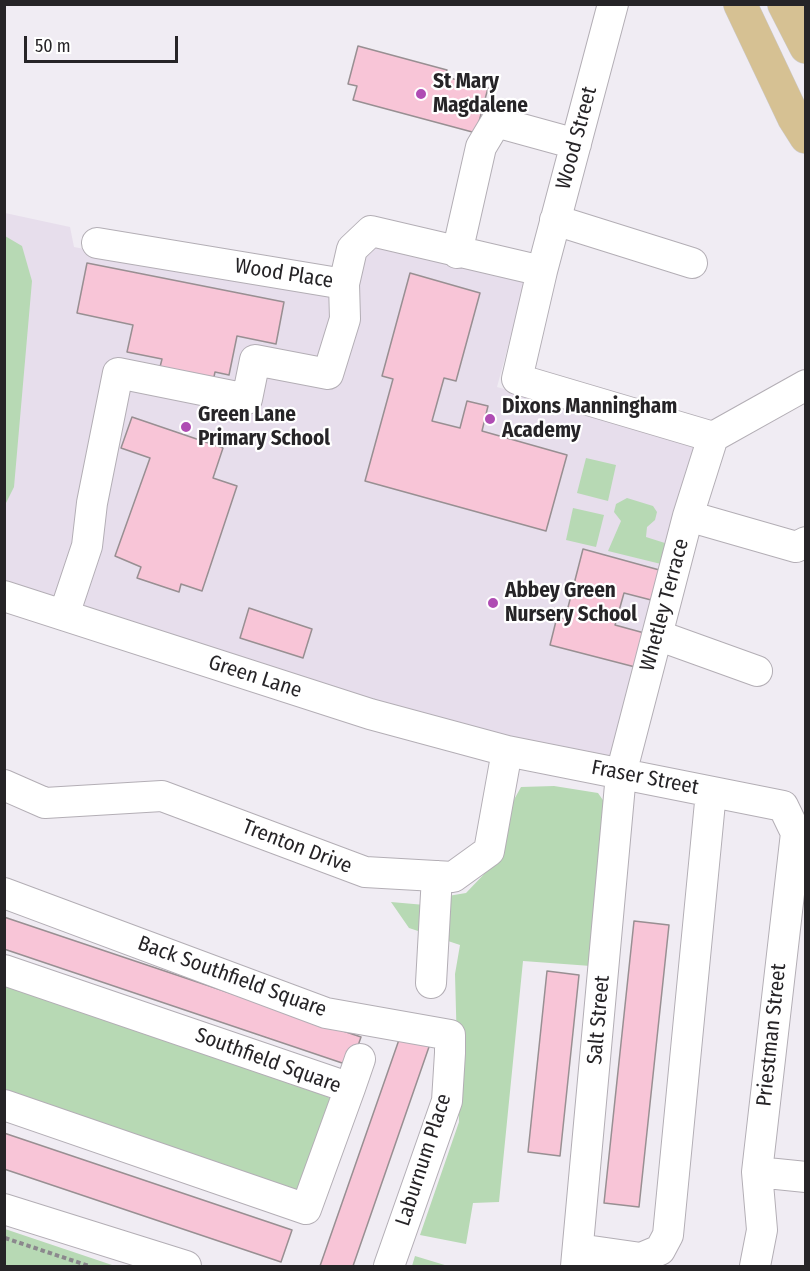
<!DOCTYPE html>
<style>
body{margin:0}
#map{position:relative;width:810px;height:1271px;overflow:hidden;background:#f0ecf3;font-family:"Fira Sans Condensed",sans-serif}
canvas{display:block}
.frame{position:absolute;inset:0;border:6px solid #262427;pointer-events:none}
.scale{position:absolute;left:24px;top:36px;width:154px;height:27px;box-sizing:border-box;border:3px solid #262427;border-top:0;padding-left:8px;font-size:18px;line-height:21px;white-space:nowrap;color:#262427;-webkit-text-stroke:4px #fff;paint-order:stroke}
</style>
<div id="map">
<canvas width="810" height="1271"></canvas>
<div class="frame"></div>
<div class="scale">50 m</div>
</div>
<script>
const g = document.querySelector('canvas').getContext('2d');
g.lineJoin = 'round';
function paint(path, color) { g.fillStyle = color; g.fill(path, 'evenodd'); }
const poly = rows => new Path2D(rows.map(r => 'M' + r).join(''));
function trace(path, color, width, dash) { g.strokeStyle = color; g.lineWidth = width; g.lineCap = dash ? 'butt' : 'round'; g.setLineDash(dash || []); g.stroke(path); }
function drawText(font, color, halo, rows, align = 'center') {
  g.font = font + ' "Fira Sans Condensed",sans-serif'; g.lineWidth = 4.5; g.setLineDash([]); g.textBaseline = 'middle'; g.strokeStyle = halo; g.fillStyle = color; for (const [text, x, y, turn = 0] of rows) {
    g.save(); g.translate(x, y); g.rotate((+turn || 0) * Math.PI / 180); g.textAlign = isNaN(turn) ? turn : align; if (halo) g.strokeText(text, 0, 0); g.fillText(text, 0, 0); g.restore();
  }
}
const built = poly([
 [5,213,70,227,74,247,347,300,359,261,374,237,526,280,497,387,699,443,616,763,507,741,5,588]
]);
const green = poly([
 [5,236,22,246,32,281,14,487,5,505],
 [586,458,616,465,608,501,577,493],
 [627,498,653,506,657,512,655,520,647,527,646,537,668,544,661,564,608,551,621,521,614,512,616,504],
 [573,508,604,515,596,547,566,540],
 [554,786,598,793,605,803,591,966,523,961,499,1202,473,1203,466,1244,420,1235,459,1122,455,974,460,945,409,928,391,902,425,905,430,899,466,893,488,870,505,816,521,787],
 [5,983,328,1097,333,1101,297,1199,5,1098],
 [5,1229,115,1266,5,1266],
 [415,1256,448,1266,412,1266]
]);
const building = poly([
 [358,46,447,70,446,77,488,88,476,133,353,100,357,86,348,84,358,46],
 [87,263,284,302,276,344,237,336,229,375,215,372,212,386,158,375,162,359,127,352,133,325,77,313,87,263],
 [410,273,480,293,456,381,444,378,432,421,460,428,467,401,488,406,482,431,567,455,546,531,365,481,393,379,382,376,410,273],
 [132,417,223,448,213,478,237,486,202,591,181,584,179,592,137,578,141,567,115,556,150,458,121,448,132,417],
 [583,549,663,571,655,601,624,593,615,625,648,634,639,668,550,645,557,617,565,619,583,549],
 [249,608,312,629,303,658,240,638,249,608],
 [4,917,361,1037,351,1066,4,949,4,917],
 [634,921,669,925,639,1207,604,1203,634,921],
 [547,971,579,975,560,1156,528,1152,547,971],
 [401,1034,430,1044,353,1266,320,1266,401,1034],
 [4,1133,292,1230,281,1262,4,1169,4,1133]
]);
const path = poly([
 [5,1238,89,1266]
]);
const minor = poly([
 [613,4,542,271,517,379,713,437,806,385],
 [555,220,692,263],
 [97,243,344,284],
 [457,253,481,147,496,122,576,144],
 [688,516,796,547,806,542],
 [4,596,370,714,507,751,783,806,796,833,757,1172,762,1230,755,1266],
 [64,615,87,546,92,503,118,373,247,399,255,360,328,374,345,319,344,284,352,249,371,231,542,271],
 [657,635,757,671],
 [4,785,45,803,162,796,365,872,453,877,489,851,507,751],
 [4,893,326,1013,450,1035,450,1053,447,1101,389,1266],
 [4,970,350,1088,306,1209,4,1105],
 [431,983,437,876],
 [350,1088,360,1059],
 [757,1172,806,1177],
 [4,1209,186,1266],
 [578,1249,641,1258,660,1250,668,1235,711,792],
 [576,1266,621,774,688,516,713,437]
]);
const major = poly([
 [740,4,794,118,806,137],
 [784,4,806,47]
]);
const markers = [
 [421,94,6,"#af4cb3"],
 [490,419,6,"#af4cb3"],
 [186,427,6,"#af4cb3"],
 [493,603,6,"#af4cb3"]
];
const poiNames = [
 ["St Mary",433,82],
 ["Magdalene",433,106],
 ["Dixons Manningham",502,407],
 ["Academy",502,431],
 ["Green Lane",198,415],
 ["Primary School",198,439],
 ["Abbey Green",505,591],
 ["Nursery School",505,615]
];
const streetNames = [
 ["Wood Street",577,138,-75],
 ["Wood Place",284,274,9],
 ["Whetley Terrace",665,605,-75],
 ["Green Lane",255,677,18],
 ["Fraser Street",645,778,11],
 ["Trenton Drive",297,847,21],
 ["Back Southfield Square",232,977,20],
 ["Salt Street",599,1020,-85],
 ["Priestman Street",772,1035,-84],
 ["Southfield Square",268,1061,20],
 ["Laburnum Place",424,1160,-72]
];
paint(built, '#e7deec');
paint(green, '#b7d9b4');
paint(building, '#f8c5d7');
trace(building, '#988f92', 1.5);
trace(minor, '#b3aeb5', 32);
trace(major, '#cbcacb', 34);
trace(path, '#8b888d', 4, [4.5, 3]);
trace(minor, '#fff', 30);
trace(major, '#d6c193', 33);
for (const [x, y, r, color] of markers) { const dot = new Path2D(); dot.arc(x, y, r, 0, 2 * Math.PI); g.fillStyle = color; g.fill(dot); trace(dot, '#fff', 2); }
drawText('bold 21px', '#262427', '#fff', poiNames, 'left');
drawText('21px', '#262427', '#fff', streetNames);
</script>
